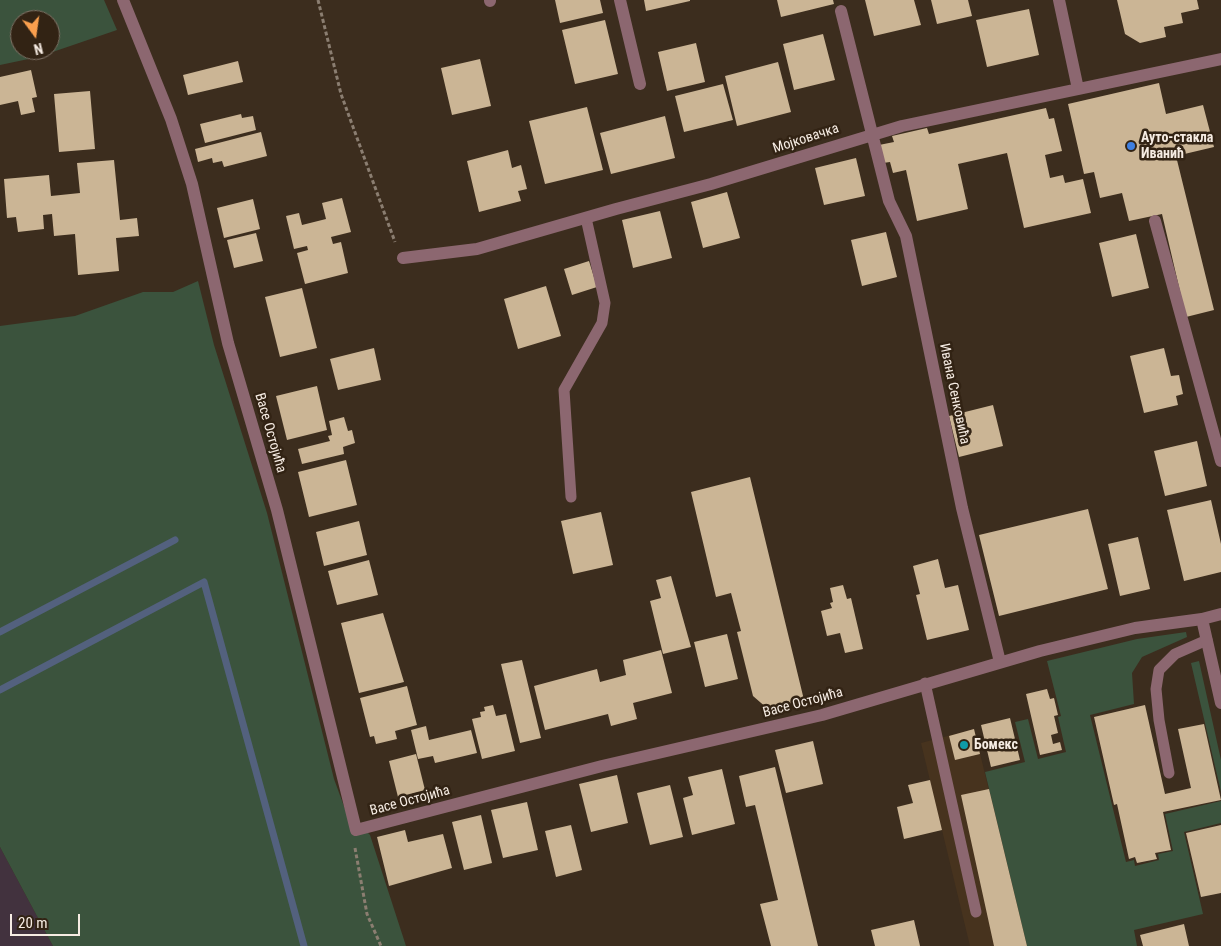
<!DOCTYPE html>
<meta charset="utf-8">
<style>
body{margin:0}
#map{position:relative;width:1221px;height:946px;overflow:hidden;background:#3c2d1e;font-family:"Roboto Condensed",sans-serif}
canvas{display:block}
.north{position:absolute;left:10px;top:10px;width:50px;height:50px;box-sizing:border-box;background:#322314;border:1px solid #807367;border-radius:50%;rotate:166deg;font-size:14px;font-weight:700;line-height:20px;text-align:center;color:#f6ece3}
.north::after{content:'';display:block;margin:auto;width:18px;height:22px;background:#fa9f4e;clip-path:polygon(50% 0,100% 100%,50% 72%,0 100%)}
.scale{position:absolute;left:10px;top:914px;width:70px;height:22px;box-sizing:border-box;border:2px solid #f6ece3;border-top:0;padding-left:6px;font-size:15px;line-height:18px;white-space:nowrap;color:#f6ece3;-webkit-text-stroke:4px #322314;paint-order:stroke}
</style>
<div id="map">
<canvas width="1221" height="946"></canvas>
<div class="north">N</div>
<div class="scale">20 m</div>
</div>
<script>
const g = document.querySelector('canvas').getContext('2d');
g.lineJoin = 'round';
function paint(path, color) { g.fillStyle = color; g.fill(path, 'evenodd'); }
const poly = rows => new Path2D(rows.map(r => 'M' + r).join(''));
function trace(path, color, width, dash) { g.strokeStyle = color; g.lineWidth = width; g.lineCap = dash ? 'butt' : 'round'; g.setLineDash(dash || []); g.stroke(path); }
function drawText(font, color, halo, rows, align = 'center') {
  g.font = font + ' "Roboto Condensed",sans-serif'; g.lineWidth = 5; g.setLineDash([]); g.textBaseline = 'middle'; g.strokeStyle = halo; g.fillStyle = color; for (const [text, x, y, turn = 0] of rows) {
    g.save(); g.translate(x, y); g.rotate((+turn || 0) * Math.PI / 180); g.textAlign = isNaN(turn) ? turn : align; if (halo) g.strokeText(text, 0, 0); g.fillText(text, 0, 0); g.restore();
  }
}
const built = poly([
 [974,729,1027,946,970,946,921,743]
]);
const industrial = poly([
 [0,847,53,946,0,946]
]);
const green = poly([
 [0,0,104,0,117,30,38,57,0,65],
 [20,20,50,20,50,50,20,50],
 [198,281,214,345,267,513,334,779,345,809,370,835,406,946,53,946,0,847,0,326,75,316,143,292,173,292],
 [1186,632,1187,637,1142,657,1132,673,1134,704,1090,715,1126,862,1134,860,1135,866,1159,860,1158,854,1173,851,1165,814,1221,801,1221,823,1184,832,1203,914,1134,930,1137,946,1027,946,985,772,1025,762,1015,722,1028,719,1038,759,1066,752,1058,717,1061,716,1047,661,1137,639],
 [1199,661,1221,760,1221,792,1191,663]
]);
const stream = poly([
 [0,632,175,540],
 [0,690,204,582,304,946]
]);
const building = poly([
 [555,0,600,0,603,13,560,23],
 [644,0,690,0,690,1,646,11],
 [777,0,833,0,834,4,781,17],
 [865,0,914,0,921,25,874,36],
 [931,0,968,0,972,16,937,24],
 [1117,0,1197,0,1199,9,1181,13,1183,23,1164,27,1166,37,1140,43,1125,34],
 [1029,9,1039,55,987,67,976,20],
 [605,20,618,74,575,84,562,30],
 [823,34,835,80,794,90,783,44],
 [696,43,705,82,667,91,658,52],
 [480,59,491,106,452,115,441,68],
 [238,61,243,82,188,95,183,75],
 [778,62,791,112,737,126,725,76],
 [31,70,37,97,32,98,35,112,21,115,18,101,0,105,0,77],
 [1159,83,1166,114,1203,105,1214,147,1176,156,1214,310,1186,317,1162,214,1129,221,1122,193,1100,198,1094,172,1084,174,1068,104],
 [723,84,733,120,684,132,675,96],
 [90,91,95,149,59,152,54,94],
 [587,107,603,170,545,184,529,121],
 [1046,108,1049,119,1054,118,1062,151,1045,155,1050,178,1063,175,1065,183,1083,179,1091,213,1024,228,1007,153,958,164,968,209,917,221,906,170,893,173,890,162,883,163,879,145,894,142,892,136,927,128,929,134],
 [241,114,242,118,253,116,256,130,205,143,200,124],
 [665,116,675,158,611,174,600,133],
 [261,132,267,156,224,167,222,161,213,163,212,158,198,162,195,149],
 [508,150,512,168,521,165,527,189,518,191,521,201,479,212,467,161],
 [856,158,865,196,824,205,815,168],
 [114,160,120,220,137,218,139,236,116,238,119,271,78,275,75,234,54,236,52,214,43,215,44,229,18,232,16,217,7,218,4,179,49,175,51,196,80,193,77,163],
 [727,192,740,238,703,248,691,202],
 [342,198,351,232,331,237,333,244,341,242,348,273,305,284,297,253,308,250,307,246,294,249,286,216,299,213,302,225,326,219,322,203],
 [253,199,260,229,224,238,217,208],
 [660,211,672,258,633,268,622,220],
 [886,232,897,277,862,286,851,240],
 [256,233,263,261,234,268,227,240],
 [1136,234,1149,288,1112,297,1099,243],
 [589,261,597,287,572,295,564,269],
 [546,286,561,336,518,349,504,299],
 [302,288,317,348,280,357,265,297],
 [374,348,381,380,338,390,330,359],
 [1164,348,1171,376,1179,375,1183,394,1176,396,1178,405,1144,413,1130,356],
 [317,386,327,430,287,440,276,396],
 [993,405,1003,446,959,457,949,416],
 [344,417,348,431,352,430,355,443,343,447,344,454,302,464,298,449,330,441,328,436,332,435,329,421],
 [1197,441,1207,486,1165,496,1154,451],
 [346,460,357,505,309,517,298,472],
 [750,477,804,700,768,709,753,696,737,632,741,631,731,593,716,597,691,492],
 [1211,500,1221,544,1221,572,1184,581,1167,510],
 [1088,509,1108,589,999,616,979,535],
 [601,512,613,565,573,574,561,521],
 [359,521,367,555,324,566,316,532],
 [1138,537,1150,589,1120,596,1108,544],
 [938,559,945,588,958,585,969,630,927,640,916,595,920,594,913,566],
 [369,560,378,595,337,605,328,571],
 [671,576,691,647,663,654,650,601,661,598,656,580],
 [843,585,847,599,851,598,863,649,845,653,840,633,827,636,821,611,832,608,830,603,833,602,830,588],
 [383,613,404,682,359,693,341,623],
 [727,634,738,679,705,687,694,642],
 [661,650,672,693,633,703,637,719,611,726,608,714,545,730,534,686,597,669,600,682,626,675,623,660],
 [522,660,541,738,520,743,501,664],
 [407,686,417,725,395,731,397,739,376,744,374,736,370,737,360,698],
 [1047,689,1050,699,1054,698,1058,715,1054,716,1058,733,1051,735,1053,744,1060,742,1062,750,1040,755,1026,694],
 [493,705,496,716,506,714,515,751,482,759,472,719,481,717,480,712,485,711,484,707],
 [1145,705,1165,794,1191,788,1178,729,1204,724,1221,800,1163,812,1171,850,1155,853,1157,859,1137,863,1135,857,1129,859,1117,804,1114,805,1094,717],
 [1010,718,1020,760,991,767,981,725],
 [426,726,429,740,471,730,477,753,435,763,433,756,418,759,411,730],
 [974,729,980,754,955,760,949,736],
 [813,741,823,784,786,793,775,750],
 [416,754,425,790,398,797,389,761],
 [775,767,818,946,771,946,760,904,778,900,755,805,746,807,739,776],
 [722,769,735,824,692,835,683,798,693,795,688,777],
 [617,775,628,823,591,832,579,784],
 [930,780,942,830,904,839,897,807,913,803,908,785],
 [670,785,683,837,650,845,637,793],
 [989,789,1027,946,994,946,961,795],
 [527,802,538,850,503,858,491,810],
 [481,815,492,863,464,870,452,822],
 [571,825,582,870,556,877,545,831],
 [1221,825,1221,893,1201,897,1186,833],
 [405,830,408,842,443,834,452,868,389,886,377,837],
 [914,920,920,946,875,946,871,930],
 [1184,924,1189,946,1143,946,1140,935]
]);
const path = poly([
 [318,0,341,94,395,242],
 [355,848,367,914,381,946]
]);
const service = poly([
 [571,497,564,390,602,323,605,303,586,218],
 [925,683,976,912],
 [1169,773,1159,720,1156,689,1159,670,1175,654,1207,640]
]);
const minor = poly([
 [123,0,171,119,192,184,228,343,277,510,356,830,602,766,822,715,1040,651,1135,628,1202,619,1221,614],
 [490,0,490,1],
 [620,0,640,84],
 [1059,0,1078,89],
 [841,11,889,201,906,236,962,508,1000,662],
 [1155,221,1221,461],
 [403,258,477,249,616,209,711,184,902,126,1221,59],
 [1202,619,1221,703]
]);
const markers = [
 [1131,146,5,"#3f7fe0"],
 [964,745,5,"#0f9aa8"]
];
const poiNames = [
 ["Ауто-стакла",1141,138],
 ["Иванић",1141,154],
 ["Бомекс",974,745]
];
const streetNames = [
 ["Мојковачка",806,139,-18],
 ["Ивана Сенковића",954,394,78],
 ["Васе Остојића",270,433,74],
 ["Васе Остојића",803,703,-15],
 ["Васе Остојића",410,801,-15]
];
paint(built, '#47331e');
paint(industrial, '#42323e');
paint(green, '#3b533d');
trace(stream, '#53617e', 7);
paint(building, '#cbb595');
trace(path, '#8b7e71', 3, [4, 2.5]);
trace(service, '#8c6770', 11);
trace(minor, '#8c6770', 12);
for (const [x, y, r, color] of markers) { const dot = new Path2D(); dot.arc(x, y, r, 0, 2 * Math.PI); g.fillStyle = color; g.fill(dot); trace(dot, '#322314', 2); }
drawText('bold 14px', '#f6ece3', '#322314', poiNames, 'left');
drawText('14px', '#f6ece3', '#322314', streetNames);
</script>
